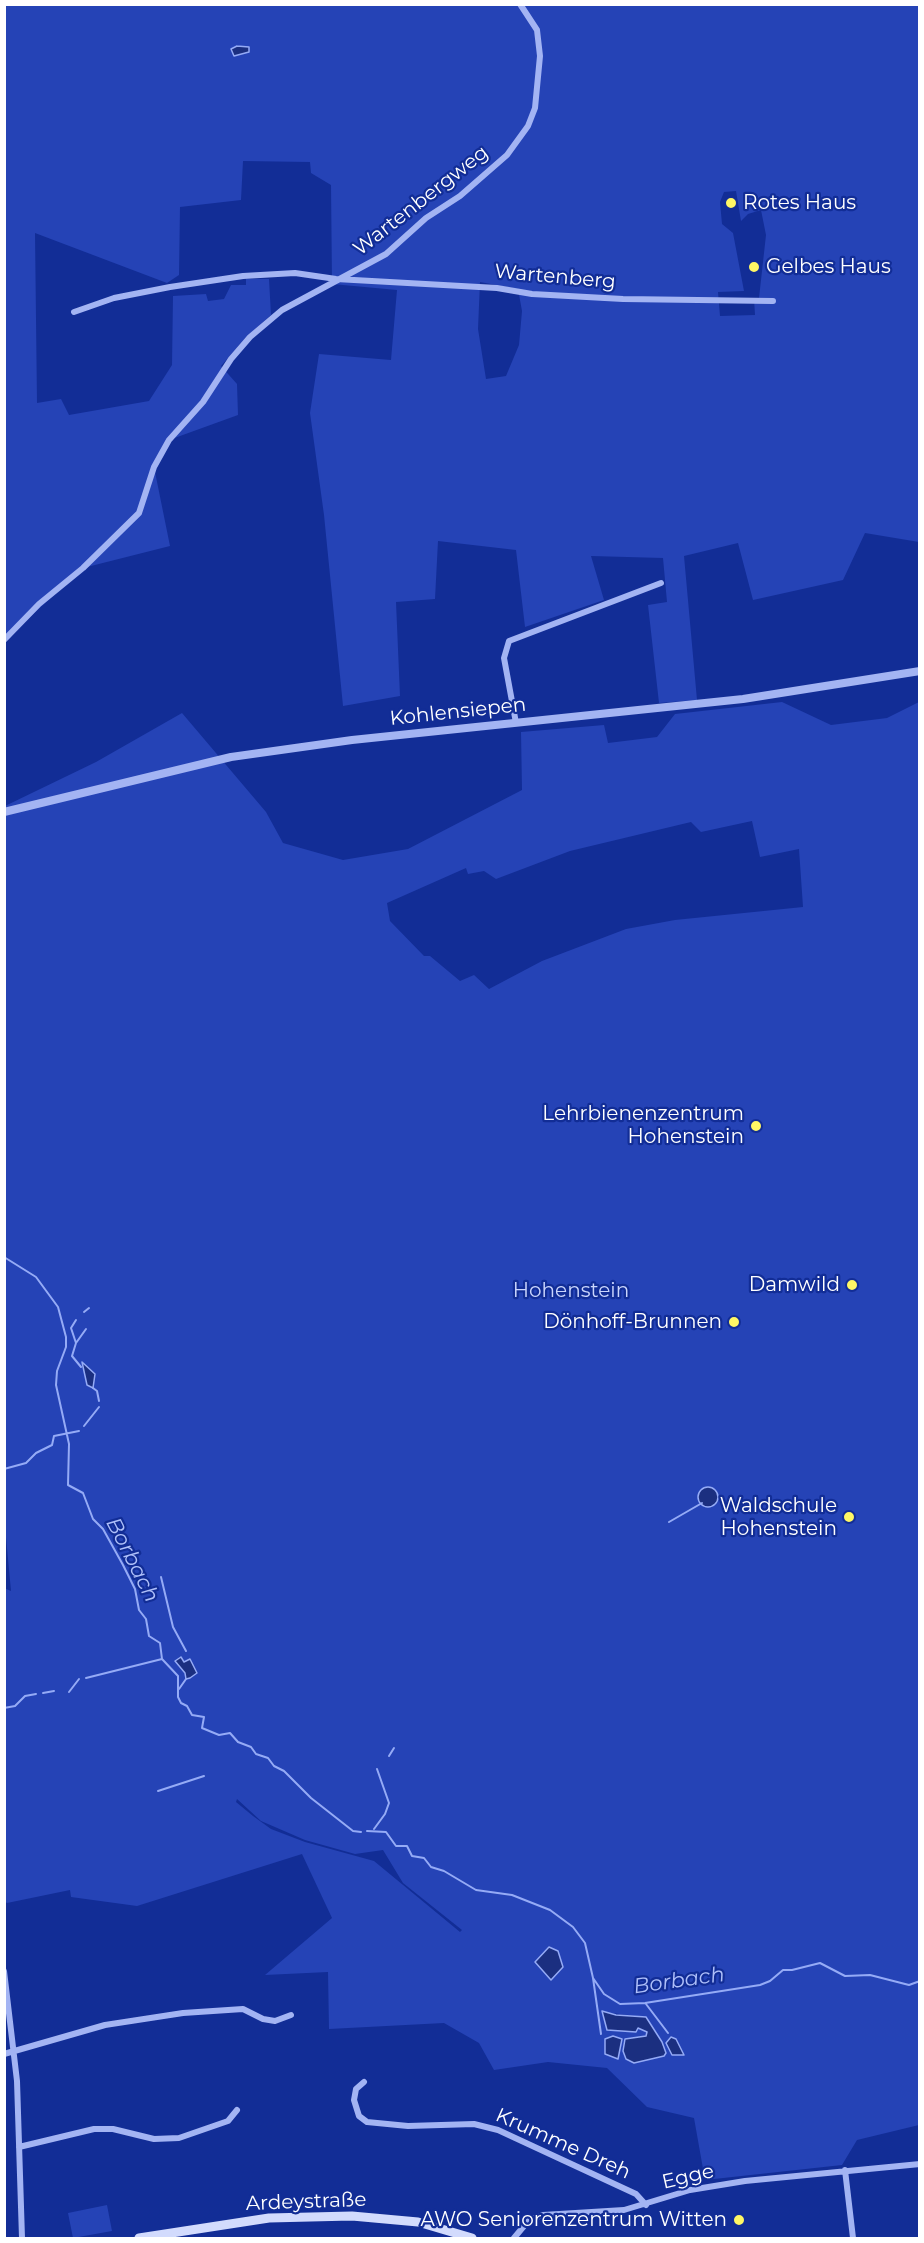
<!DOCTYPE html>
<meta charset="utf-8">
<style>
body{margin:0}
#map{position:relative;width:924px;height:2243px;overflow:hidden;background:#122d96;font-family:Montserrat,sans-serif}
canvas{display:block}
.frame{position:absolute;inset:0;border:6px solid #fff;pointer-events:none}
</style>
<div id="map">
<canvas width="924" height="2243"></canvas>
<div class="frame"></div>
</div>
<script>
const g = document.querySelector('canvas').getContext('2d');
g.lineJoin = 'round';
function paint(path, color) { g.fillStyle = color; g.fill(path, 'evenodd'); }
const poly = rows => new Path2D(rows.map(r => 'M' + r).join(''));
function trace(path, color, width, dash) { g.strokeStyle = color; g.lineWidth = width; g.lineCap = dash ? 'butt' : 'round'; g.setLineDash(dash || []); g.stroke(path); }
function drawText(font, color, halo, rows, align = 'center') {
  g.font = font + ' Montserrat,sans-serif'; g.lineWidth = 4.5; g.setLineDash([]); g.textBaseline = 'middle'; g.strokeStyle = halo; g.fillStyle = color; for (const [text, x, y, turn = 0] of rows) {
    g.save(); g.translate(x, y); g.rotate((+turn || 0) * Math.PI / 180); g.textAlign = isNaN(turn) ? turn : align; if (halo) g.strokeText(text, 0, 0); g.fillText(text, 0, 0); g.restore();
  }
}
const green = poly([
 [5,5,919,5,919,542,865,533,843,580,753,600,738,543,684,556,697,700,659,703,648,605,667,602,663,558,591,556,604,600,525,627,516,550,438,541,435,599,396,602,400,696,343,706,324,515,310,413,319,354,391,360,397,290,332,284,331,185,311,173,310,162,243,161,241,200,180,207,179,275,167,283,35,233,37,403,61,399,69,415,149,401,172,365,173,296,206,294,208,301,224,299,231,285,246,285,246,279,269,279,271,315,245,338,221,366,237,384,238,415,169,440,154,467,170,546,83,568,5,640],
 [736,191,741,221,748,214,761,210,766,235,759,298,754,299,755,315,720,316,718,292,744,291,733,233,722,224,720,202,724,192],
 [480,282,518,289,522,311,519,345,506,376,486,379,478,329],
 [782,702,831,725,887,718,919,702,919,2125,857,2140,842,2165,705,2180,694,2118,647,2107,607,2068,548,2062,494,2070,479,2043,444,2023,329,2029,328,1972,265,1975,332,1918,302,1854,137,1906,71,1897,70,1890,7,1903,4,1901,4,1588,11,1591,4,1516,5,806,96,762,182,713,266,812,283,843,343,860,408,849,522,790,521,732,604,725,608,743,657,737,675,714],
 [752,821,760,857,799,849,803,907,675,920,626,929,542,961,489,989,474,975,460,981,430,956,424,956,390,921,387,903,466,868,468,874,484,871,496,879,570,851,691,822,701,832],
 [237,1799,261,1821,305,1840,355,1854,383,1850,403,1883,462,1930,460,1932,374,1861,305,1842,271,1829,253,1816,236,1802],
 [558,1951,560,1959,548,1977,535,1962],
 [602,2012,646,2017,662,2042,666,2053,664,2056,634,2063,625,2039,646,2036,647,2032,637,2027,608,2030],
 [107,2205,112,2231,73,2238,68,2213]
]);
const water = poly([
 [237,46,249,47,249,52,234,56,231,49,237,46],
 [82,1362,95,1374,93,1388,87,1385,82,1362],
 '698 1497a10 10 0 1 1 20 0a10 10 0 1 1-20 0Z',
 [181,1657,184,1662,190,1659,197,1673,190,1678,186,1679,185,1673,175,1661,181,1657],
 [549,1947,558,1951,563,1967,551,1980,535,1962,549,1947],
 [602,2011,616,2015,646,2017,662,2042,666,2053,664,2056,634,2063,626,2059,623,2051,625,2039,646,2036,647,2032,638,2028,636,2032,607,2030,602,2011],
 [613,2036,622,2039,618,2059,605,2054,605,2039,613,2036],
 [671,2037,676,2039,684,2055,672,2055,666,2043,671,2037]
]);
const stream = poly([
 [4,1257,36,1277,58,1307,66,1337,66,1347,57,1371,56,1385,69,1444,68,1485,83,1493,93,1519,103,1529,123,1565,135,1589,139,1610,146,1619,149,1636,160,1643,162,1659,178,1676,178,1697,181,1703,187,1706,192,1715,204,1717,202,1728,219,1735,230,1733,238,1742,251,1747,256,1754,268,1758,274,1766,284,1771,311,1798,353,1831,361,1832],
 [84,1312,89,1308],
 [76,1320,71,1328,76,1343,72,1356,81,1367],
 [76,1343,86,1329],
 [93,1388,97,1391,99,1401],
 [84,1426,99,1407],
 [4,1469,26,1463,36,1453,52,1445,54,1436,79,1431],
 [669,1522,702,1503],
 [161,1577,173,1627,186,1651],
 [86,1678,162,1659],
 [179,1689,186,1679],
 [69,1692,79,1679],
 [43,1693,54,1691],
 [4,1708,15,1706,25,1696,36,1694],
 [389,1756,394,1748],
 [158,1791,204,1776],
 [374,1829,385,1814,389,1803,377,1769],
 [367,1831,386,1832,396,1846,407,1846,412,1856,424,1858,431,1867,444,1871,476,1890,512,1895,550,1910,573,1927,585,1943,593,1978,604,1994,620,2004,645,2003,760,1985,770,1981,783,1970,792,1970,820,1963,845,1976,870,1975,909,1985,920,1981],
 [593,1978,601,2034],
 [646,2004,668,2033]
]);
const minor = poly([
 [74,312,114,298,170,287,243,276,295,273,336,279,497,288,532,294,623,299,773,301],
 [4,640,39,604,83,568,139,513,154,467,169,440,203,402,231,359,250,337,282,310,386,254,426,218,460,196,507,155,528,126,535,108,540,56,537,30,520,4],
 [516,723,504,658,509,641,661,583],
 [4,1971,17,2081,22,2238],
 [4,2054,105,2025,183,2013,243,2009,263,2019,275,2021,291,2015],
 [364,2082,356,2089,354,2100,359,2116,367,2122,408,2126,474,2124,498,2130,636,2194,646,2205],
 [19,2147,94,2129,113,2129,154,2139,179,2138,228,2121,237,2110],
 [845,2170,853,2238],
 [514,2238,529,2220,543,2215,624,2210,690,2190,745,2181,920,2164]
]);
const tertiary = poly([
 [4,812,231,757,352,740,743,699,920,671]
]);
const secondary = poly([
 [139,2238,269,2218,352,2216,418,2222,472,2238]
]);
const markers = [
 [731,203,6,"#fff765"],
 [754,267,6,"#fff765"],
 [756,1126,6,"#fff765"],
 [852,1285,6,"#fff765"],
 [734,1322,6,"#fff765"],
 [849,1517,6,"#fff765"],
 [739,2220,6,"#fff765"]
];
const streetNames = [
 ["Wartenbergweg",421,201,-38],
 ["Wartenberg",555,277,5],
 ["Kohlensiepen",458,712,-6],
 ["Krumme Dreh",563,2144,24],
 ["Egge",688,2177,-13],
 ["Ardeystraße",306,2202,-2]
];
const poiNames = [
 ["Rotes Haus",743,203,"left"],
 ["Gelbes Haus",766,267,"left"],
 ["Lehrbienenzentrum",744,1114],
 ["Hohenstein",744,1137],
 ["Damwild",840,1285],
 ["Dönhoff-Brunnen",722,1322],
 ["Waldschule",837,1506],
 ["Hohenstein",837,1529],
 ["AWO Seniorenzentrum Witten",727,2220]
];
const parkNames = [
 ["Hohenstein",571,1291]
];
const waterNames = [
 ["Borbach",132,1560,63],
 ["Borbach",679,1981,-8]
];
paint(green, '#2543b6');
paint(water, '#1b2f80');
trace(water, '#95abf6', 1.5);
trace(stream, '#95abf6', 2);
trace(minor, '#a3b4f3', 6);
trace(tertiary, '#a3b4f3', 8);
trace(secondary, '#d2dbfd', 9);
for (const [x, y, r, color] of markers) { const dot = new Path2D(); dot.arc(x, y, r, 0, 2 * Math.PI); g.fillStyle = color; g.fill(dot); trace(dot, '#122d96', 2); }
drawText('20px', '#fff', '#122d96', streetNames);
drawText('20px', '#fff', '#122d96', poiNames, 'right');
drawText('20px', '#cbd6fd', '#122d96', parkNames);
drawText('italic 21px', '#afc0fa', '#122d96', waterNames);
</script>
